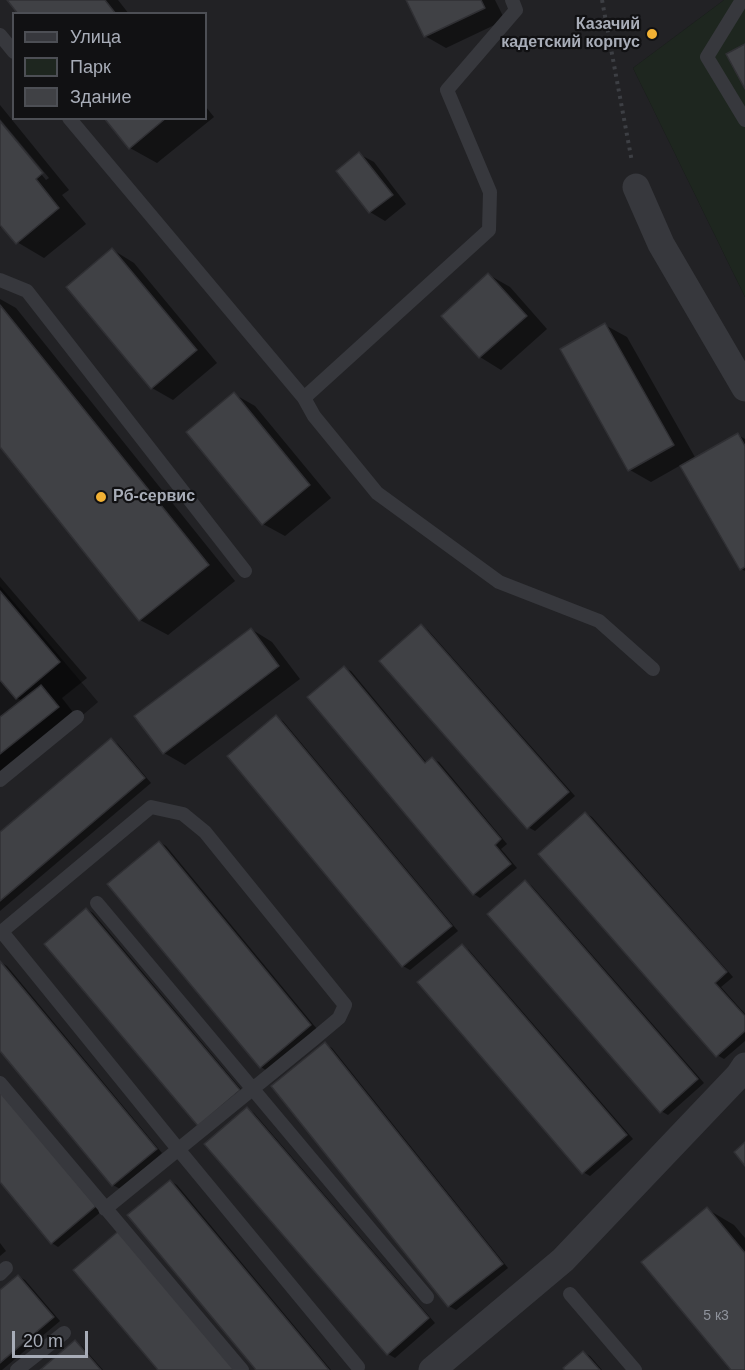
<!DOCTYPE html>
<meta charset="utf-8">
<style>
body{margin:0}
#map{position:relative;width:745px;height:1370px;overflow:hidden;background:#161618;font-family:Helvetica,sans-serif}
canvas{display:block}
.legend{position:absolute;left:12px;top:12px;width:195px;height:108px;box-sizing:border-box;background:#111113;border:2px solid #4d4f55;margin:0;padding:8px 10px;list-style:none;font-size:18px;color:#a8adb8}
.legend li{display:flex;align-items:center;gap:12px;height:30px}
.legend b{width:30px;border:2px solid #4d4f55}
.scale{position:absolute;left:12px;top:1331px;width:76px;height:27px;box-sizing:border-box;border:3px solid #a8adb8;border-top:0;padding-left:8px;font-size:18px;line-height:21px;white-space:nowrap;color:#a8adb8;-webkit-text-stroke:4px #111113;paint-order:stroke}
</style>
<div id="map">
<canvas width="745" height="1370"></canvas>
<ul class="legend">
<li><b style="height:8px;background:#37383d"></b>Улица</li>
<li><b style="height:16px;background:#1e261f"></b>Парк</li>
<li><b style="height:16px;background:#404145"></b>Здание</li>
</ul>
<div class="scale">20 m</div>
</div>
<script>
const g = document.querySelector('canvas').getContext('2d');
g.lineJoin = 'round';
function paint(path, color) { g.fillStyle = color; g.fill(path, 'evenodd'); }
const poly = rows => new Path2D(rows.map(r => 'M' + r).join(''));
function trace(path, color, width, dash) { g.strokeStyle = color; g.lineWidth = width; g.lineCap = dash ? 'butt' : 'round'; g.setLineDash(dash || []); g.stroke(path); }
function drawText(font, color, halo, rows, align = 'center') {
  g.font = font + ' Helvetica,sans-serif'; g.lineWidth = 4.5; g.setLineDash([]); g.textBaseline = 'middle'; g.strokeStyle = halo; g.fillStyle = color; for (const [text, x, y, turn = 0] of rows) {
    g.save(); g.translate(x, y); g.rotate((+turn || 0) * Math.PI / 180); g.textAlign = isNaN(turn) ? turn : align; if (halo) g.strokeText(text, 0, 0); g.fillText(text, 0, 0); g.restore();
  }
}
const built = poly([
 [0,0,724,0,633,68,745,297,745,1370,0,1370,0,785,98,702,0,586],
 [14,14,206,14,206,118,14,118]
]);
const green = poly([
 [724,0,745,0,745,297,633,68]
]);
const shadow = poly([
 [9,0,118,0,129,14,20,14],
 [408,0,495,0,505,20,446,48,425,36],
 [0,105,69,190,62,195,86,224,44,258,17,242,7,231,0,227,0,124,46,180,49,178,0,119],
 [206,107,214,117,157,163,130,148,106,118,206,118],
 [359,154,374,162,406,204,385,221,370,212,338,171],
 [113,250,134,263,217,363,173,400,152,388],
 [489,275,510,287,547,329,501,370,480,357],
 [0,299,16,308,235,581,168,635,140,620,0,445],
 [605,325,627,337,696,459,738,435,745,439,745,571,741,569,681,465,651,482,630,470],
 [234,394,255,406,331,498,285,536,263,524],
 [0,577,87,678,62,698,79,720,0,783,0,719,23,701,17,698,0,677],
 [421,626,428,630,575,796,535,831,528,827],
 [251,629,272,642,300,679,185,765,164,753],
 [344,668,351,671,427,763,432,759,439,762,507,844,501,849,517,868,480,898,474,894],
 [276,717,283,721,458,931,410,970,403,966,229,756],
 [111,740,118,744,151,783,0,911,0,834],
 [585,813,592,817,733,977,721,987,745,1014,745,1041,724,1059,717,1055],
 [159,842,166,846,317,1029,267,1071,261,1067],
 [526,882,532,886,704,1083,668,1115,661,1111],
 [86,909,93,913,246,1095,199,1125],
 [462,946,469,950,633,1139,590,1176,583,1172],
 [0,962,7,966,162,1153,120,1189,113,1185,0,1049],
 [325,1044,332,1048,508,1268,456,1310,449,1306],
 [0,1086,102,1211,58,1247,52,1243,0,1180],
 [247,1109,254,1113,435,1323,395,1358,388,1354],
 [170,1181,177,1185,331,1370,258,1370],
 [707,1209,734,1225,745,1238,745,1370,733,1370],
 [0,1243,6,1251,0,1256],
 [18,1276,25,1280,60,1321,2,1370,0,1370,0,1292],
 [75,1342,82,1346,103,1370,42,1370],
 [583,1352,590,1356,602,1370,567,1370]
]);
const building = poly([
 [7,0,105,0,116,14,18,14,7,0],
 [406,0,481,0,485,8,424,37,406,0],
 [745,44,745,89,726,54,745,44],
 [104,118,166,118,129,149,104,118],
 [0,121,43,173,36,179,59,208,16,244,0,225,0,121],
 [359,152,393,195,369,213,336,171,359,152],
 [112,248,197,350,151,389,66,287,112,248],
 [488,273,527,316,479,358,441,316,488,273],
 [0,305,209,565,139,621,0,447,0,305],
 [605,323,674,445,628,471,560,349,605,323],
 [234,392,310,485,262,525,186,432,234,392],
 [738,433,745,446,745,567,740,570,680,466,738,433],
 [0,591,60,662,16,699,0,680,0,591],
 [421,624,569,792,527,829,379,661,421,624],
 [251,628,279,666,163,754,134,716,251,628],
 [344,666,425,763,432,757,501,839,495,845,511,864,473,895,307,697,344,666],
 [41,685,59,707,0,754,0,717,41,685],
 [276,715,452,926,402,967,227,756,276,715],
 [111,738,145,778,0,901,0,832,111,738],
 [585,812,727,972,715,983,745,1016,745,1031,716,1057,538,854,585,812],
 [159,841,311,1025,260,1068,107,884,159,841],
 [525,880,698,1079,660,1113,487,914,525,880],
 [86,908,240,1090,198,1126,44,944,86,908],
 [462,944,627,1135,582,1174,417,982,462,944],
 [0,961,157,1149,112,1186,0,1051,0,961],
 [325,1042,503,1264,448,1307,271,1086,325,1042],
 [0,1089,96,1206,51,1244,0,1182,0,1089],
 [247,1107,429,1318,387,1355,204,1144,247,1107],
 [745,1142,745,1166,734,1152,745,1142],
 [170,1180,329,1370,256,1370,127,1215,170,1180],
 [707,1207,745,1253,745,1370,731,1370,641,1262,707,1207],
 [122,1228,244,1370,158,1370,73,1270,122,1228],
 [18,1275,54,1317,0,1363,0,1290,18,1275],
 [75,1340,101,1370,40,1370,75,1340],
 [583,1351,600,1370,565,1370,563,1368,583,1351]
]);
const path = poly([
 [602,0,632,162]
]);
const service = poly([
 [742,0,707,57,745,120],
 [0,35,14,52],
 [69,118,304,398,489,230,490,192,447,90,516,10,512,0],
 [0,280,27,291,245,571],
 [304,398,314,416,377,493,499,582,599,621,653,669],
 [0,780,77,717],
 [97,903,427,1297],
 [2,932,178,1149,358,1367],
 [0,933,151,807,183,814,205,832,345,1005,339,1018,314,1039,105,1209],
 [0,1083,242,1370],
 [0,1274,6,1268],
 [570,1294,635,1370],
 [17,1370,64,1333]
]);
const minor = poly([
 [636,187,661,244,745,388],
 [432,1370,563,1260,739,1075,745,1066]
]);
const markers = [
 [652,34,6,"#f2b134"],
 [101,497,6,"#f2b134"]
];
const numberNames = [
 ["5 к3",716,1316]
];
const poiNames = [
 ["Казачий",640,25],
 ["кадетский корпус",640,43],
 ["Рб-сервис",113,497,"left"]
];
paint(built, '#222225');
paint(green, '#1e261f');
paint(shadow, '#0007');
paint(building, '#404145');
trace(building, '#303034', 1.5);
trace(path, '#3d3f44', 4, [3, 4.5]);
trace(service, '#37383d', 14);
trace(minor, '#37383d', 27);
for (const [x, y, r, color] of markers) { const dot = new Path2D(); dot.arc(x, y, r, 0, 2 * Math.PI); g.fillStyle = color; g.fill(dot); trace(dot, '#111113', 2); }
drawText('14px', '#8e929b', null, numberNames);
drawText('bold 16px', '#a8adb8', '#111113', poiNames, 'right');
</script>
